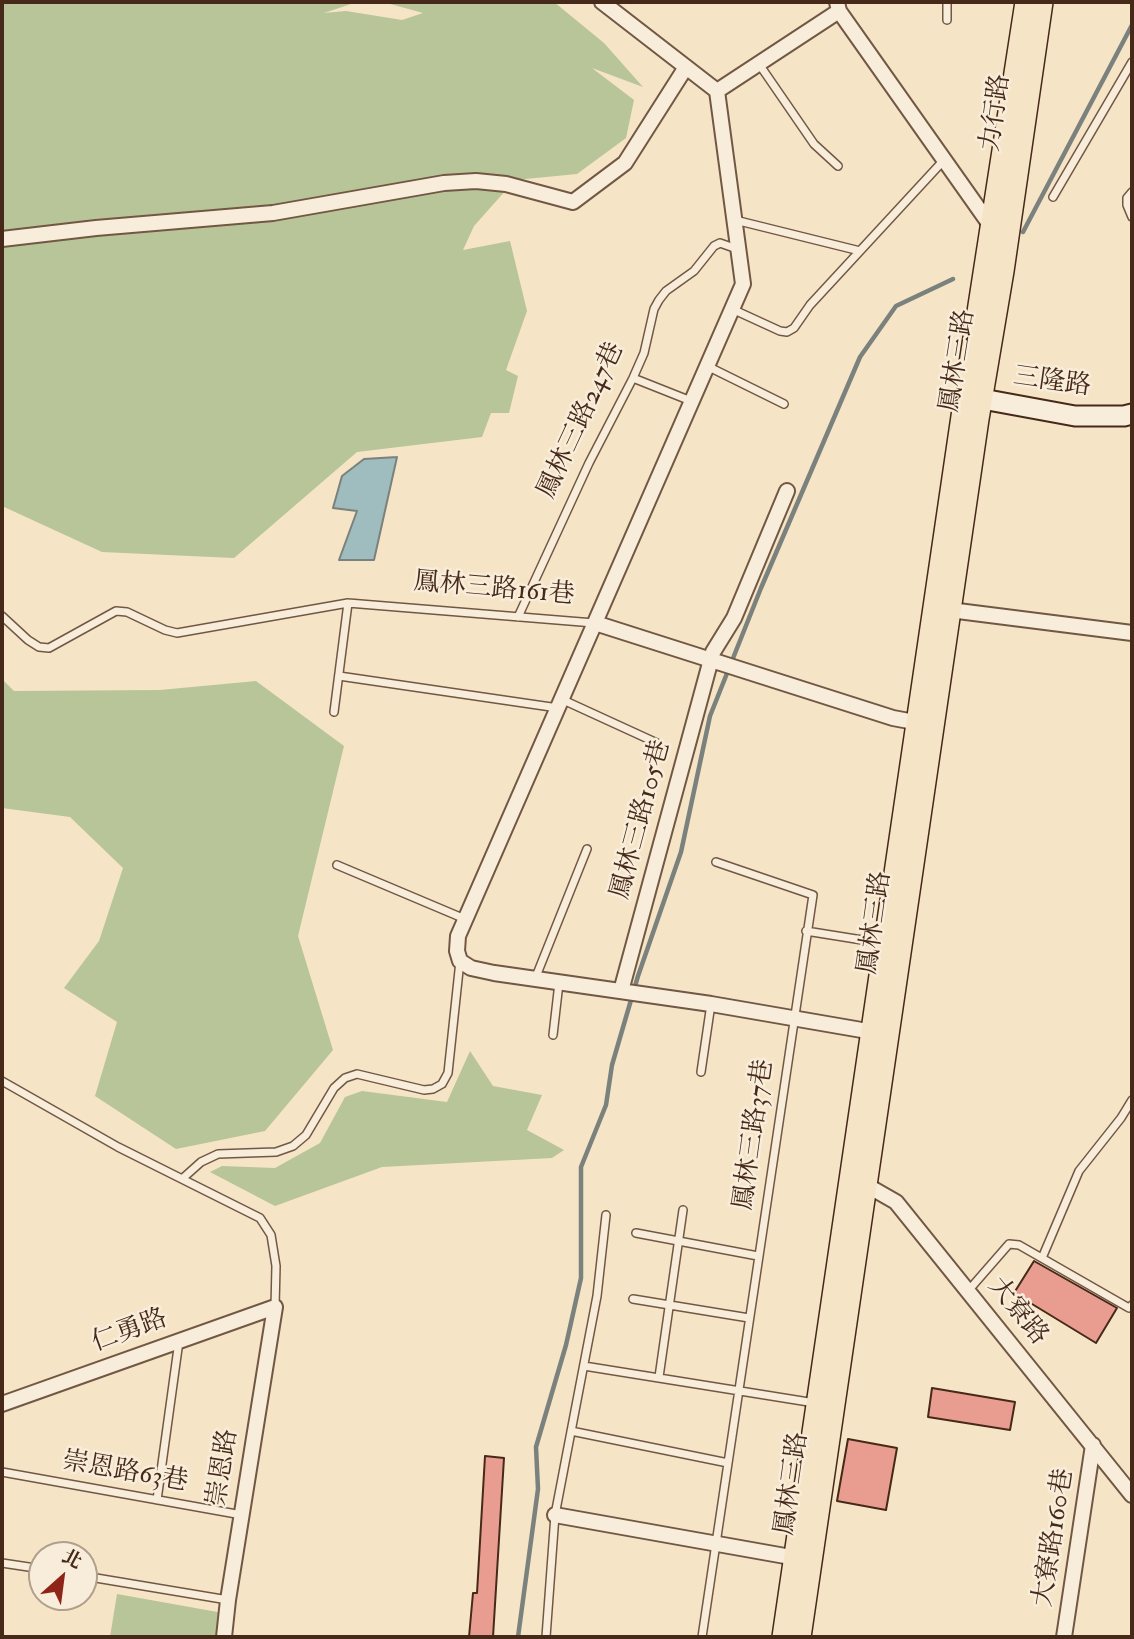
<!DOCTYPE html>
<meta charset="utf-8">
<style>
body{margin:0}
#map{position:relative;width:1134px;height:1639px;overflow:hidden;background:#f5e4c6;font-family:"IM FELL Double Pica","Noto Serif TC",serif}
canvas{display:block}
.frame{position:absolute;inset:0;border:4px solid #462918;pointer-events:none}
.north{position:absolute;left:28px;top:1541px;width:70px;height:70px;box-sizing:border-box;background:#f8edda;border:2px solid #b19f8c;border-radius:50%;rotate:28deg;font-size:19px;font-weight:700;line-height:28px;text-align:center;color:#462918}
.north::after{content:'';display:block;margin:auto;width:24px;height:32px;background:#8f2418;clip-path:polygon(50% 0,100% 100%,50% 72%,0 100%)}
</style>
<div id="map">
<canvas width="1134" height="1639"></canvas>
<div class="frame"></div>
<div class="north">北</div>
</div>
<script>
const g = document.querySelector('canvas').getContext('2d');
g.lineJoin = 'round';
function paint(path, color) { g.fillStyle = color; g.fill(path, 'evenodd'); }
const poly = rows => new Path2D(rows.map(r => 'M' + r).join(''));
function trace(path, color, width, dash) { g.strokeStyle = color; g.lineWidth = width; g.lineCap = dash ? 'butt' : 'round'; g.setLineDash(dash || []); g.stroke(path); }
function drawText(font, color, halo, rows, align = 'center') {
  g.font = font + ' "IM FELL Double Pica","Noto Serif TC",serif'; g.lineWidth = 5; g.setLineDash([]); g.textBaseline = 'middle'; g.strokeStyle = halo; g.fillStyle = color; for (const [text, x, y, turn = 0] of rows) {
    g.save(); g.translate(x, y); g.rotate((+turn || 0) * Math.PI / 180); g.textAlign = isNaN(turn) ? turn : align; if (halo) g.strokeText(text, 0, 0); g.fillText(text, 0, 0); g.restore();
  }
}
const green = poly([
 [2,2,357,2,324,13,346,11,402,20,423,13,383,2,554,2,604,43,643,87,592,68,634,100,626,138,577,174,515,180,474,226,463,250,510,241,527,311,506,370,518,376,509,413,491,413,482,437,357,452,234,558,102,552,2,506],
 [2,679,14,691,160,690,256,681,344,746,298,936,333,1050,265,1131,176,1149,95,1096,117,1022,64,988,99,941,123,868,70,817,2,808],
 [470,1051,493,1086,542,1095,527,1130,564,1150,552,1158,382,1167,275,1206,210,1172,222,1166,275,1168,320,1143,345,1097,362,1091,447,1102],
 [117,1594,223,1613,220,1637,110,1637]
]);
const water = poly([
 [397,457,374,560,339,560,357,511,333,508,342,476,364,459,397,457]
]);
const stream = poly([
 [1023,232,1132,25],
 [518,1637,538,1489,536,1447,566,1345,581,1278,581,1167,606,1105,612,1065,638,976,681,852,710,716,761,588,860,357,896,306,953,279]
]);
const building = poly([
 [1034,1261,1117,1308,1096,1343,1014,1293,1034,1261],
 [932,1388,1015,1402,1010,1430,928,1417,932,1388],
 [848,1439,897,1448,886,1510,837,1501,848,1439],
 [485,1456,504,1458,493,1637,469,1637,473,1593,477,1593,485,1456]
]);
const lane = poly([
 [947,2,947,20],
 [759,64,814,144,838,166],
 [1132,192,1127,198,1127,205,1132,217],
 [1053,197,1132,62],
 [735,220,860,251],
 [732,309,780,331,787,332,794,328,810,305,944,160],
 [707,366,784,404],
 [633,378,691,401],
 [2,616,28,640,39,647,49,648,116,611,127,612,165,630,177,633,348,603,594,623],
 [518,617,589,463,633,378,644,353,654,309,659,300,666,291,694,271,714,246,720,243,737,249],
 [339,676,558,708],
 [561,699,657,743],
 [334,712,348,603],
 [337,865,465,919],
 [806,931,881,943],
 [535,979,587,849],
 [553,1035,559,983],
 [701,1072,711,1004],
 [2,1081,118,1147,260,1218,271,1235,276,1266,275,1307],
 [182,1179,201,1162,218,1154,276,1152,293,1146,306,1135,334,1088,345,1078,357,1074,424,1090,433,1089,442,1084,448,1073,460,961],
 [636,1233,758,1256],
 [1042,1258,1079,1171,1121,1118,1132,1100],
 [968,1291,1009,1244,1019,1245,1129,1308,1132,1305],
 [633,1299,749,1318],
 [584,1366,815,1403],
 [659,1377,683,1210],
 [571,1431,728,1463],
 [2,1472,242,1515],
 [157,1500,179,1341],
 [2,1563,42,1569],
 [84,1576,228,1600],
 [546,1637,555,1515,597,1296,606,1215],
 [702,1637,813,895,716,862]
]);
const street = poly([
 [602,2,717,91,839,11],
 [837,2,839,11,993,229],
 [717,91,743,284,458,936,457,951,460,961,471,968,494,973,711,1004,879,1033],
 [2,239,96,228,273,213,444,183,476,181,506,184,573,202,625,163,686,67],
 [950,610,1132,633],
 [595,623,893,718,925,724],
 [621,991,713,652,734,618,787,491],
 [861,1182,896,1202,1132,1495],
 [2,1404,275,1307,228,1600,224,1637],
 [555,1515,802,1559],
 [1064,1637,1093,1445]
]);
const secondary = poly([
 [966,396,1075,416,1124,416,1132,414]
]);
const primary = poly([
 [783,1637,965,396,1026,2],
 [800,1637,978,419,1003,271,1042,2]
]);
const streetNames = [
 ["力行路",997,113,-82],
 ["鳳林三路",959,361,-81],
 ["三隆路",1052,383,8],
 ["鳳林三路247巷",582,421,-65],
 ["鳳林三路161巷",494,590,5],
 ["鳳林三路105巷",642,820,-75],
 ["鳳林三路",876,923,-82],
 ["鳳林三路37巷",755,1135,-82],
 ["大寮路",1017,1312,51],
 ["仁勇路",130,1332,-20],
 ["崇恩路",224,1468,-81],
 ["崇恩路63巷",125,1473,10],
 ["鳳林三路",793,1484,-82],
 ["大寮路160巷",1055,1538,-81]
];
paint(green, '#b7c598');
paint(water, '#9fbcbe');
trace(water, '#7b817c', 2);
trace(stream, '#7b817c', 4.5);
paint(building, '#e99d91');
trace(building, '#462918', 2);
trace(lane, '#725844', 10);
trace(street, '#725844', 18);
trace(secondary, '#462918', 23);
trace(primary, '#462918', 24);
trace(lane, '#f8edda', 7);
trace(street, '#f8edda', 14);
trace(secondary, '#f8edda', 19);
trace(primary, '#f5e4c6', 21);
drawText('26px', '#462918', '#f8edda', streetNames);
</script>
